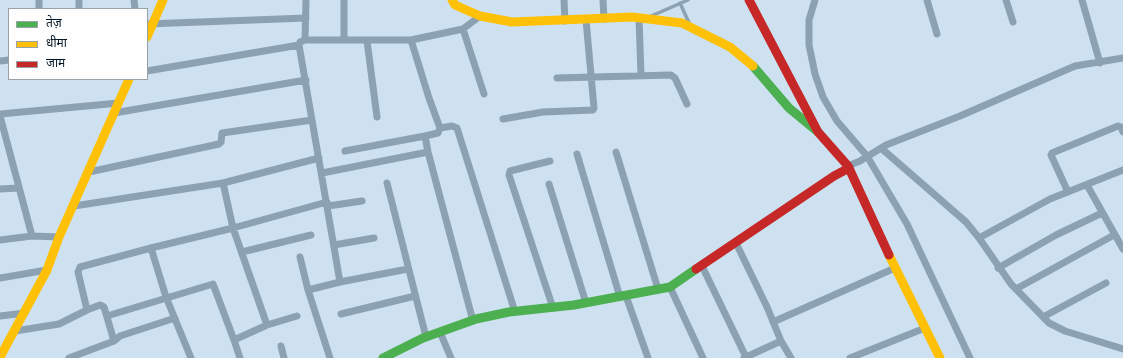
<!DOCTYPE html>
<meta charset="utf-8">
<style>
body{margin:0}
#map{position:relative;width:1123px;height:358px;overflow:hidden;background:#cde1f0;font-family:Arial,"Noto Sans Devanagari",sans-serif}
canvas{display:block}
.legend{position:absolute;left:8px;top:8px;width:140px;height:72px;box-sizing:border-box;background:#fefefe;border:1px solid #98a1a7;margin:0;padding:5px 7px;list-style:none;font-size:12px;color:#001525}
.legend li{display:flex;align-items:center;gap:8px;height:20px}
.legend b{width:20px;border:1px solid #98a1a7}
</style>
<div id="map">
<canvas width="1123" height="358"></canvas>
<ul class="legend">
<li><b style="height:5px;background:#4caf50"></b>तेज़</li>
<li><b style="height:5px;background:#ffc107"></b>धीमा</li>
<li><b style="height:5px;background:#c62828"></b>जाम</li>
</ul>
</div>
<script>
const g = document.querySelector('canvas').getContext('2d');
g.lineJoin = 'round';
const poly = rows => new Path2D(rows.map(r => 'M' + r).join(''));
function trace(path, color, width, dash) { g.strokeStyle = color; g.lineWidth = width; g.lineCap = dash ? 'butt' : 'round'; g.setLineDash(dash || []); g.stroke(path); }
const lane = poly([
 [680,3,690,25],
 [649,17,688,0]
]);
const street = poly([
 [39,0,39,9],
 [79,0,79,6],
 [134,0,135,9],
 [306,0,305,40,300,42,299,45,340,282],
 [564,0,565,21],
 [603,0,604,19],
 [815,0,809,20,809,45,815,74,823,97,837,121,867,156,907,224,970,358],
 [927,0,937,34],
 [1006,0,1013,22],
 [1082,0,1100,63],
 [639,18,641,75],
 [147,24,306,18],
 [463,29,484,94],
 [305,40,411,40,463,29,480,16],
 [344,40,344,0],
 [411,40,429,98,440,128,452,126,457,128,515,312],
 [367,41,377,117],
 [0,61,9,60],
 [147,71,299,45],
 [557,78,671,75,675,78,687,104],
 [114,113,306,80],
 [0,114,119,103],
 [0,116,32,236,59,237],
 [503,119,543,112,593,110,594,108,586,20],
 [425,136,438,133,440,128],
 [881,148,966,222,979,238,1011,284,1049,323,1065,331,1123,349],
 [345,151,425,136,428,152],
 [616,152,658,289],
 [577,154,620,297],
 [550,161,510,171,509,175,553,308],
 [848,166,860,161,886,145,960,116,1075,66,1123,58],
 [89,172,219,144,221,142,222,133,312,120],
 [322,173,428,152,473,321],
 [223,183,233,228,267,325,234,340,240,358],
 [387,183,426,337],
 [549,184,586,303],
 [1087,185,1123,249],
 [0,189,19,188],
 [1068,192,1051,155,1052,153,1118,126,1121,127,1123,132],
 [74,206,223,183,319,158],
 [328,206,362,201],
 [979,238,1050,199,1123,170],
 [0,240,32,236],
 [736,243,767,307,781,341,791,358],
 [334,245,374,238],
 [242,252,311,235],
 [300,257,308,290,330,358],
 [702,266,746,357],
 [998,268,1056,235,1102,213],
 [0,278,47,270],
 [670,287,703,358],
 [1016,289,1114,235],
 [308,290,340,282,408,269],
 [626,296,648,358],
 [341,314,415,296],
 [0,316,25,313],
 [107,316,213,284,234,340],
 [1043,317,1106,283],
 [773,322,895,268],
 [267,325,297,316],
 [15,331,59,324,87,310,78,272,80,267,151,248],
 [440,332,451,358],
 [114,341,120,336,175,318],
 [281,346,284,358],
 [69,358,114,341,104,307,100,305,87,310],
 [191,358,166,297,151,248,233,228,327,202],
 [744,358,781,341],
 [850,358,925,328]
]);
const fast = poly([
 [753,66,789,108,818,132],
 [383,358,423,338,476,319,509,312,574,305,670,287,696,269]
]);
const slow = poly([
 [452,0,455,5,480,16,512,22,632,17,682,23,730,47,753,66],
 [147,37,163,0],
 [889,255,940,358],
 [0,357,47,270,59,237,129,79]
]);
const jam = poly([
 [749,0,818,132,848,166,889,255],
 [696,269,834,176,849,168]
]);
trace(lane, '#8ca1b1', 3.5);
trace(street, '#8ca1b1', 7);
trace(fast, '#4caf50', 9);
trace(slow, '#ffc107', 9);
trace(jam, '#c62828', 9);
</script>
